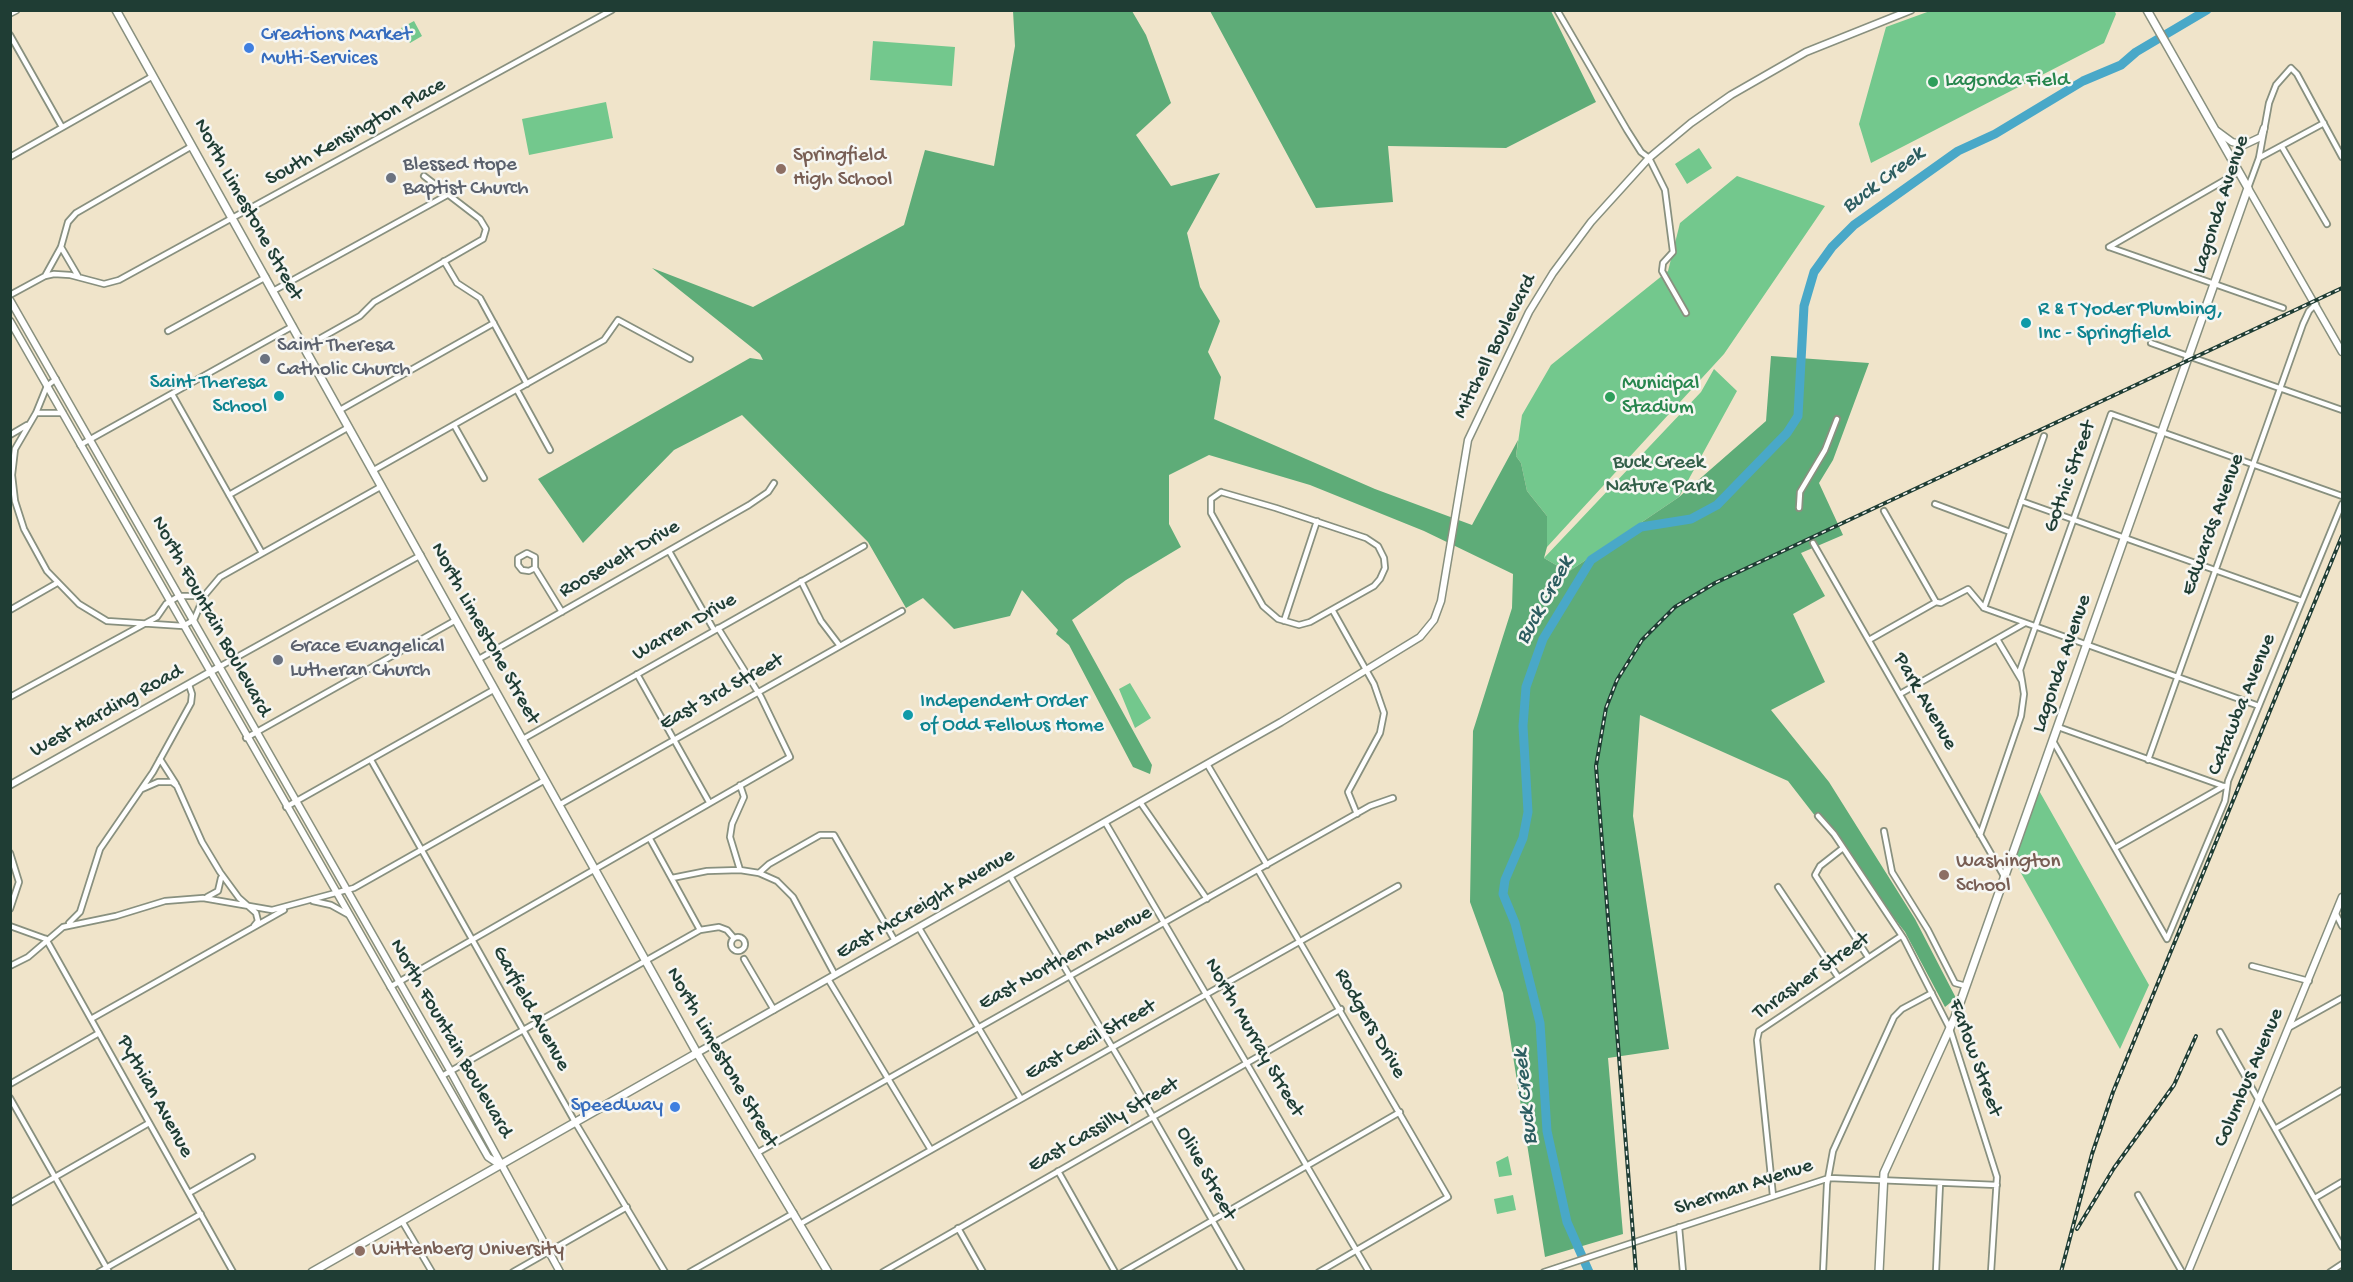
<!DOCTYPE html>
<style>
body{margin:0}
#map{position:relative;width:2353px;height:1282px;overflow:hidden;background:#f0e4ca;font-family:"Gochi Hand",sans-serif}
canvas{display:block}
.frame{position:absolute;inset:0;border:12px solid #1f3d34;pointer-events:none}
</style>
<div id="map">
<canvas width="2353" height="1282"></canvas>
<div class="frame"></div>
</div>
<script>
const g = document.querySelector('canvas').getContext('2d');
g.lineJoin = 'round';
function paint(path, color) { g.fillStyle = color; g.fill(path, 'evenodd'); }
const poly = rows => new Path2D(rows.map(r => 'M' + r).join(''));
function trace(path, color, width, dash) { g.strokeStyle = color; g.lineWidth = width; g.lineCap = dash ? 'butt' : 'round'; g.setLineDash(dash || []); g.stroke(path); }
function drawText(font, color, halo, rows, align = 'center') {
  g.font = font + ' "Gochi Hand",sans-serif'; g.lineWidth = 5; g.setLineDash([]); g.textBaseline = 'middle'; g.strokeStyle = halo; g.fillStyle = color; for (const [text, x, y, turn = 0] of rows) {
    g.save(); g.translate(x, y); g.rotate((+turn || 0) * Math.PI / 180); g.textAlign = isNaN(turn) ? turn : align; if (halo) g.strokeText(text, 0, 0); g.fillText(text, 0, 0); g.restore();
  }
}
const green = poly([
 [2114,10,2116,14,2104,43,1871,163,1859,124,1886,27,1930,11],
 [414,21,422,36,410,43,401,28],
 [873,41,955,47,952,86,870,80],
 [606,102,613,138,529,155,522,119],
 [1699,148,1712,168,1687,184,1675,164],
 [1737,176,1825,206,1724,354,1547,547,1547,516,1527,491,1521,463,1516,456,1522,415,1551,365,1668,271,1680,223],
 [1714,369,1737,391,1679,497,1568,572,1544,558,1701,392],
 [1130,683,1151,718,1135,728,1119,689],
 [2037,787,2149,985,2120,1049,2012,857],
 [1508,1156,1512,1175,1499,1177,1496,1162],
 [1513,1195,1516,1210,1497,1214,1494,1199]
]);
const forest = poly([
 [1013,11,1132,11,1146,35,1171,103,1136,135,1171,186,1220,173,1187,233,1200,287,1220,321,1208,352,1221,377,1214,419,1375,489,1472,525,1518,440,1516,456,1521,463,1527,491,1547,516,1547,547,1544,558,1568,572,1679,497,1766,421,1771,356,1869,363,1833,460,1819,483,1843,535,1801,553,1825,596,1793,614,1825,682,1771,710,1829,782,1915,919,1956,998,1945,1007,1905,932,1788,781,1640,715,1633,816,1669,1049,1608,1058,1623,1234,1545,1257,1503,993,1470,902,1473,731,1512,608,1513,574,1424,531,1310,485,1209,455,1169,475,1169,524,1181,547,1126,580,1072,620,1152,765,1150,774,1133,767,1069,645,1056,634,1058,630,1022,590,1010,616,954,629,923,598,906,608,868,542,742,415,674,450,583,543,538,479,750,358,763,360,760,354,652,268,753,307,904,225,925,150,994,166,1015,46],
 [1210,11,1551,11,1596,102,1506,148,1388,146,1393,202,1316,208]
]);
const river = poly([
 [1589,1272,1567,1222,1547,1131,1540,1023,1515,923,1503,894,1505,880,1523,838,1528,812,1523,726,1526,687,1543,639,1591,560,1641,527,1691,519,1717,505,1787,433,1798,416,1804,306,1814,272,1832,247,1854,225,1958,151,1995,134,2083,81,2121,65,2136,52,2207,10]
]);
const street = poly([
 [1557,10,1627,130,1641,152,1649,158,1665,190,1673,252,1663,263,1662,271,1686,313],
 [10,35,62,127],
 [2282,147,2327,224],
 [10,157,153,76],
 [2259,158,2324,123],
 [2248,188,2259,158,2269,103,2276,85,2291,68,2297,74,2342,157],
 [61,247,78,276],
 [2109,247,2283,308],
 [2109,247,2239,172],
 [444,261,457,283,480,298,527,384],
 [45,276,61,247,68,222,76,213,192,146],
 [273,291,449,194],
 [10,295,45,276,54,274,70,275,104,284,119,280,612,10],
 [168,331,266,277],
 [2151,343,2342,410],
 [305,347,360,316,374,302,483,239,486,229,480,219,424,176],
 [56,379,47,386,36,413,15,449,12,475,15,501,24,529,47,571,79,604,107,621,183,626,194,620,204,596,220,577,382,486],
 [517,390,550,450],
 [172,394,262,553],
 [340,410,494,323],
 [36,413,63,413],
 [454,425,484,478],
 [10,435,27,425],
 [80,445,293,326],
 [374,470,604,340,618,320,690,359],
 [1221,492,1276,508,1366,538,1378,546,1384,558,1385,568,1380,579,1374,586,1310,622,1299,625,1278,619,1263,606,1211,513,1211,499,1221,492],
 [229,495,349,427],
 [2021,501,2302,601],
 [1935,504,2010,532],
 [1799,508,1800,492,1825,450,1837,419],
 [1884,511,1936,602],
 [1813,543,2005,878],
 [669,551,714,630],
 [535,568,529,571,522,570,518,565,518,558,527,553,535,557,535,568,562,612],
 [801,581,821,621,840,646],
 [1984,608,2044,436],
 [10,610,57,583],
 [1333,611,1374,684,1384,713,1380,733,1348,792,1357,814],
 [1284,621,1317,521],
 [1869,640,1936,602,1941,603,1968,589,1984,608,2259,706],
 [479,659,749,505,768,492,774,483],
 [219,667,421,555],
 [637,674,709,802],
 [2022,681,2020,670,2026,653,2111,414,2342,496],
 [1900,694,2025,623],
 [10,697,157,617,166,604,179,596,204,596],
 [2058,727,2226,787],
 [246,738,456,620],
 [523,739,864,546],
 [2053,741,2167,939,2225,801,2228,781,2342,504],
 [160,759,176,784],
 [371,760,575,1122,665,1272],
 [2148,760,2303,324,2309,311,2316,304],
 [1207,764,1267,865],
 [740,785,744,797,732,824,730,837,740,870],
 [142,789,158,782,172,782,177,786,202,842,220,872,239,898,256,913,258,921,254,926],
 [1140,802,1207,899],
 [559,805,902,611],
 [286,807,495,689],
 [1818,816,1834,834,1904,939,1950,1029,1997,1177,1991,1272],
 [1105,822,1369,1272],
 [1884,831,1892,872,1928,930,1955,983,1966,986],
 [1980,835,2021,716,2024,694,2022,681,1997,639],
 [650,839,700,930],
 [1843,848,1820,866,1815,875,1868,957],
 [2115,848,2224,786],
 [10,853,19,882,10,909],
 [1258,870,1448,1197,1319,1272],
 [759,873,769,864,820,835,834,835,895,941],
 [1010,876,1130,1077,1242,1272],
 [672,878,707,871,740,870,759,873,777,881,793,897,835,975],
 [1778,887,1838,977],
 [207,897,218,891,221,878],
 [313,901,331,905,349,915],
 [2336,914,2342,926],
 [69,923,80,912,100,849,153,772,191,703,192,694,189,685],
 [10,926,46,939],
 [919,928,1021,1099],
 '731 944a7 7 0 1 1 14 0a7 7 0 1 1-14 0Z',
 [46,939,233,1272],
 [744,959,774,1010],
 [10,966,28,957,63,927,116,916,165,901,203,898,272,910,354,888,545,780],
 [2252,966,2309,981],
 [828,979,931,1150],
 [390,987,790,757,761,697,718,628],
 [91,1019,284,910],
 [2290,1027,2342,998],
 [2220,1032,2342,1247],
 [442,1076,700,930,719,927,727,930,734,938],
 [10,1084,99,1033],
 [10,1098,109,1272],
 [2275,1129,2342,1090],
 [757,1153,1370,806,1393,798],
 [1058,1171,1115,1272],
 [189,1193,252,1157],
 [2138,1195,2182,1272],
 [1773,1196,1757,1040,1759,1031,1901,936],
 [2315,1198,2342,1182],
 [10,1203,149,1123],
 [402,1221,432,1272],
 [800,1224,1398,886],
 [1679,1227,1683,1272],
 [958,1228,983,1272],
 [99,1272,201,1214],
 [513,1272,627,1207],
 [690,1272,794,1213],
 [883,1272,1341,1009],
 [1123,1272,1400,1112],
 [1544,1272,1829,1178,1997,1185],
 [1823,1272,1827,1184,1833,1151,1894,1017,1902,1009,1932,993],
 [1936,1272,1940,1183],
 [2330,1272,2342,1264]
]);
const secondary = poly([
 [10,13,16,10],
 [2217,131,2232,142,2244,145,2261,137,2264,128],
 [2248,188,2342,352],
 [10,300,451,1072,560,1272],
 [10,321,488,1157,500,1165],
 [10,785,219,667],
 [697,1053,1281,722,1420,637,1434,620,1441,601,1468,440,1529,312,1553,273,1591,222,1649,158,1691,123,1731,95,1806,52,1911,10],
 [2188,1272,2342,897]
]);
const primary = poly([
 [116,10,697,1053,828,1272],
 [312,1272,697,1053],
 [1879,1272,1884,1173,1955,1017,2248,188,2147,10]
]);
const rail = poly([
 [2077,1229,2114,1168,2174,1085,2196,1036],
 [1636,1272,1596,766,1606,708,1617,680,1642,640,1675,607,1715,583,2342,288],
 [2061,1272,2092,1154,2113,1092,2342,536]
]);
const markers = [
 [249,48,6,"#3f7fe0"],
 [1933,82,6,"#2e9e5b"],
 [781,169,6,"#8d6e63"],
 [391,178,6,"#6b7280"],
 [2026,323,6,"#0f9aa8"],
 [265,359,6,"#6b7280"],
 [279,396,6,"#0f9aa8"],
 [1610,397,6,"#2e9e5b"],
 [278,660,6,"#6b7280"],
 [908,715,6,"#0f9aa8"],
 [1944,875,6,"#8d6e63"],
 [675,1107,6,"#3f7fe0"],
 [360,1251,6,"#8d6e63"]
];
const shopNames = [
 ["Creations Market",261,36],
 ["Multi-Services",261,60],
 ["Speedway",663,1107,"right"]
];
const leisureNames = [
 ["Lagonda Field",1945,82],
 ["Municipal",1622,385],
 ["Stadium",1622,409]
];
const streetNames = [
 ["South Kensington Place",356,133,-29],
 ["Lagonda Avenue",2222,205,-72],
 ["North Limestone Street",247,210,61],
 ["Mitchell Boulevard",1496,347,-63],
 ["Gothic Street",2071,477,-70],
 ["Edwards Avenue",2214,525,-70],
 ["Roosevelt Drive",620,560,-30],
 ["North Fountain Boulevard",210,617,61],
 ["Warren Drive",685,628,-30],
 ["North Limestone Street",484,634,61],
 ["Lagonda Avenue",2063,664,-71],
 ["East 3rd Street",722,693,-29],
 ["Park Avenue",1924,702,60],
 ["Catawba Avenue",2243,705,-68],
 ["West Harding Road",107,712,-29],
 ["East McCreight Avenue",926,905,-30],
 ["East Northern Avenue",1066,959,-29],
 ["Thrasher Street",1812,977,-35],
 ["Garfield Avenue",530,1009,61],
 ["Rodgers Drive",1369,1024,60],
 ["North Murray Street",1253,1038,60],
 ["North Fountain Boulevard",450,1039,60],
 ["East Cecil Street",1091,1041,-29],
 ["North Limestone Street",721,1058,60],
 ["Farlow Street",1974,1058,70],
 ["Columbus Avenue",2250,1078,-67],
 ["Pythian Avenue",154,1097,61],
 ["East Cassilly Street",1104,1126,-30],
 ["Olive Street",1205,1174,61],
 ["Sherman Avenue",1744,1188,-18]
];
const educationNames = [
 ["Springfield",793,157],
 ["High School",793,181],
 ["Washington",1956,863],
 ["School",1956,887],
 ["Wittenberg University",372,1251]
];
const worshipNames = [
 ["Blessed Hope",403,166],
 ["Baptist Church",403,190],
 ["Saint Theresa",277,347],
 ["Catholic Church",277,371],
 ["Grace Evangelical",290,648],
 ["Lutheran Church",290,672]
];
const cultureNames = [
 ["R & T Yoder Plumbing,",2038,311],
 ["Inc - Springfield",2038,335],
 ["Saint Theresa",267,384,"right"],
 ["School",267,408,"right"],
 ["Independent Order",920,703],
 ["of Odd Fellows Home",920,727]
];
const parkNames = [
 ["Buck Creek",1659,464],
 ["Nature Park",1659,488]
];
const waterNames = [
 ["Buck Creek",1884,181,-37],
 ["Buck Creek",1546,601,-61],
 ["Buck Creek",1527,1097,-96]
];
paint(green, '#73c88d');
paint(forest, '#5eac78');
trace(river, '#49a8c8', 9);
trace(street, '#88907f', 8);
trace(secondary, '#88907f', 9);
trace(primary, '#88907f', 10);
trace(street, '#fff', 4.5);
trace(secondary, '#fff', 6);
trace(primary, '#fff', 7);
trace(rail, '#1f3d34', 4);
trace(rail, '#f6f6f2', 1.5, [4.5]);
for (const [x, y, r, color] of markers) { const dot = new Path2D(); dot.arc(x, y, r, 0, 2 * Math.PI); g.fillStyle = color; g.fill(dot); trace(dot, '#f6f6f2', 2); }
drawText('21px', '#366cbe', '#f6f6f2', shopNames, 'left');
drawText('21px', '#27864d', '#f6f6f2', leisureNames, 'left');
drawText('21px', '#1f3d34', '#f6f6f2', streetNames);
drawText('21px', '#785e54', '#f6f6f2', educationNames, 'left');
drawText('21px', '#5b616d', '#f6f6f2', worshipNames, 'left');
drawText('21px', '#0d838f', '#f6f6f2', cultureNames, 'left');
drawText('21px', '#34604a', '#f6f6f2', parkNames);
drawText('italic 22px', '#2c5d60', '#f6f6f2', waterNames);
</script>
